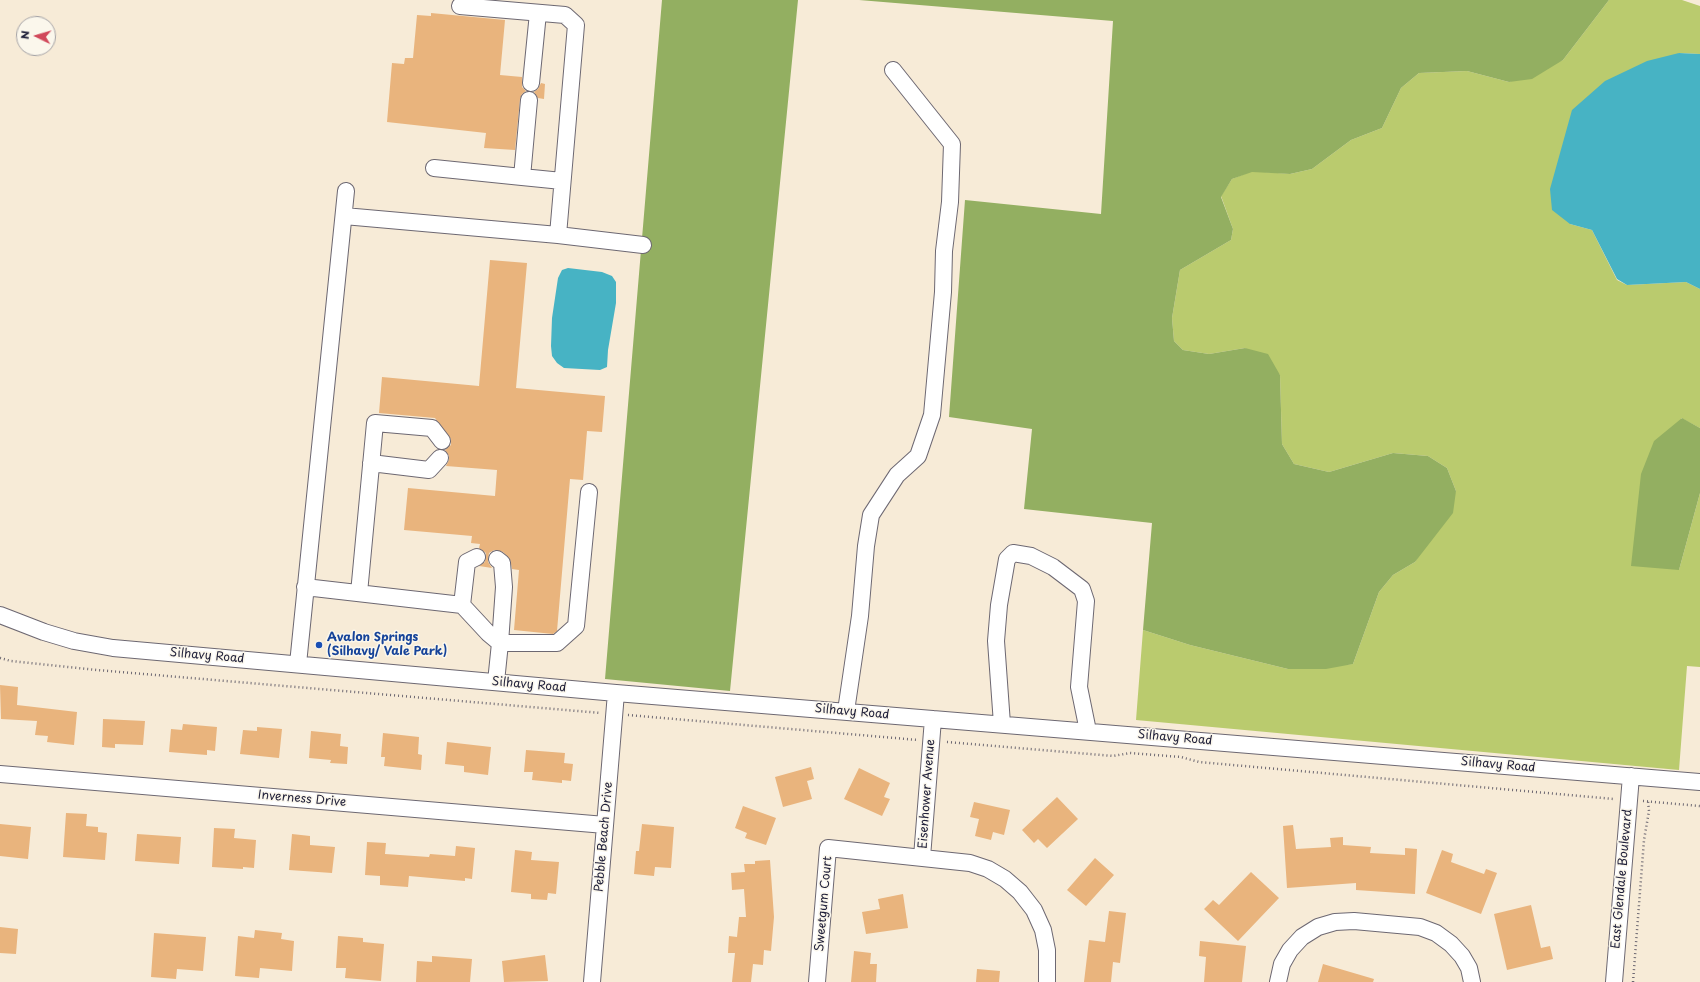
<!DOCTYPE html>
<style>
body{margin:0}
#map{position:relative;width:1700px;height:982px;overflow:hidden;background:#f7ebd7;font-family:"Playpen Sans",sans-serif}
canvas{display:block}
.north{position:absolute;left:16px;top:16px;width:40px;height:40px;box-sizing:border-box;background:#fbf7ec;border:1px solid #a4a2a5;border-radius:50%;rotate:275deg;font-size:11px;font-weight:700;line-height:16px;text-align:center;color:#22223b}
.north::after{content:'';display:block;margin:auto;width:14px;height:18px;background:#d1495b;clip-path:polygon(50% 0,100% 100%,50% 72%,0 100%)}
</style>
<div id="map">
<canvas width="1700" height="982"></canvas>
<div class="north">N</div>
</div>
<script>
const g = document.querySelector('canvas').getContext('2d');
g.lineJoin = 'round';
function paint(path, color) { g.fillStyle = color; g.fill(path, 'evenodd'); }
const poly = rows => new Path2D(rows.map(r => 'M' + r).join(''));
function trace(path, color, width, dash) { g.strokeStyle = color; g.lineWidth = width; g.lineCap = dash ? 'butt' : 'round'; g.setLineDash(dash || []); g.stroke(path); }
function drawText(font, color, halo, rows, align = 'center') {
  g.font = font + ' "Playpen Sans",sans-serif'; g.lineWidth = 3; g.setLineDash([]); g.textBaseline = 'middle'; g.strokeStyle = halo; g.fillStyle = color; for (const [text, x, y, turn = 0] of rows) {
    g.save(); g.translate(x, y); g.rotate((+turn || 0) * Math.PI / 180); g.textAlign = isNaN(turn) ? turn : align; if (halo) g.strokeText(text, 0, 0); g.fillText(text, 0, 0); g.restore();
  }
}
const green = poly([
 [1609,0,1682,0,1700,6,1700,54,1679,53,1570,224,1592,230,1617,280,1627,285,1686,282,1700,289,1700,428,1681,418,1679,570,1700,493,1700,667,1687,666,1679,770,1136,720,1143,630,1190,645,1288,669,1353,664,1379,592,1393,575,1415,562,1456,491,1447,468,1428,456,1393,453,1329,472,1294,464,1282,444,1280,375,1245,348,1209,354,1183,350,1174,341,1172,318,1180,270,1231,240,1233,229,1221,196,1232,179,1252,171,1290,174,1312,169,1351,140,1382,128,1401,88,1419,73,1467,71,1509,82,1563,60]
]);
const forest = poly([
 [662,0,798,0,730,691,605,679],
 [859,0,1609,0,1563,60,1532,79,1509,82,1467,71,1419,73,1401,88,1382,128,1351,140,1312,169,1290,174,1252,172,1232,179,1221,197,1233,229,1231,240,1180,270,1172,318,1174,341,1183,350,1209,354,1245,348,1268,354,1280,375,1282,444,1294,464,1329,472,1393,453,1428,456,1447,468,1456,491,1453,513,1415,562,1393,575,1379,592,1353,664,1326,669,1288,669,1190,645,1143,630,1152,523,1024,509,1032,429,949,417,965,200,1101,214,1113,21],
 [1682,418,1700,428,1700,493,1679,570,1631,566,1641,474,1654,441]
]);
const water = poly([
 [1679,53,1700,54,1700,289,1686,282,1627,285,1617,279,1592,230,1570,224,1552,210,1550,189,1572,110,1605,81,1647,61],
 [568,268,602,272,612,276,616,282,616,303,608,350,607,367,600,370,564,368,557,363,552,356,551,346,552,318,558,278,562,270]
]);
const building = poly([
 [431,13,505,20,500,75,522,77,522,87,526,91,522,94,520,99,515,150,484,148,486,133,387,122,392,63,404,64,405,58,413,58,417,15,431,16],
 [541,83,545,84,544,99,538,98,534,92,538,89],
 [490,260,527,263,516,388,605,396,602,432,587,431,583,480,570,479,557,631,553,634,514,630,519,570,512,569,510,559,503,552,494,550,489,553,488,562,492,568,479,566,485,562,486,553,479,548,480,544,471,543,472,536,404,530,408,488,495,496,497,470,446,466,449,460,449,456,445,450,451,445,451,439,435,418,379,413,382,377,479,386],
 [0,685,18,687,17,705,77,712,74,745,47,742,48,736,35,735,37,721,1,719],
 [103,719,145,721,143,745,115,744,115,748,102,747],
 [183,724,217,727,215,751,207,750,207,755,169,752,171,729,182,730],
 [257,727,282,729,279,758,240,754,243,730,257,731],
 [311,731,341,734,340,746,348,747,347,764,330,763,331,760,309,758],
 [383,733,419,737,418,754,422,755,421,770,384,766,385,757,381,757],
 [447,742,491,747,488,775,464,772,464,766,445,764],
 [526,750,565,753,564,763,573,764,571,781,562,780,562,783,532,780,533,772,524,772],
 [811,767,814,779,807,781,812,799,783,807,775,777],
 [859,768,890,783,884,797,890,799,882,816,844,799],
 [1057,797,1078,819,1047,848,1038,839,1034,843,1022,830],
 [974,802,1010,810,1004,835,993,832,991,840,975,836,979,819,970,817],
 [743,806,776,818,766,845,745,838,747,833,735,828],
 [66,813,87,814,86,826,98,827,98,832,107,833,105,860,63,857],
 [0,824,31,827,28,859,0,856],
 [642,824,674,827,671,868,655,867,654,876,634,874,636,851,639,851],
 [1293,825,1296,849,1331,847,1330,838,1343,837,1343,845,1371,847,1370,853,1405,855,1405,848,1417,849,1415,894,1356,890,1356,883,1287,888,1283,826],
 [214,828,235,829,234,838,256,840,254,868,243,867,243,869,212,867],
 [137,834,181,837,179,864,135,861],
 [292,834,310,836,310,845,335,847,332,873,289,870],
 [367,842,386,843,385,854,429,857,430,854,455,856,456,846,475,848,472,879,465,878,465,881,409,876,408,887,380,885,380,876,365,875],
 [515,850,532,852,531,860,559,862,556,894,548,893,547,900,531,899,531,894,511,892],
 [1442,850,1453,854,1451,862,1484,874,1486,869,1497,873,1481,914,1426,893],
 [1095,858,1114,875,1086,906,1067,890],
 [770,860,774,917,771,951,764,950,763,965,753,964,751,982,732,982,735,953,728,953,729,936,737,937,739,917,746,917,744,889,732,890,731,873,745,872,744,864,755,864,755,861],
 [1251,872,1279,898,1238,941,1204,909,1213,900,1219,905],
 [903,894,908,928,866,934,862,912,880,909,878,899],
 [1531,905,1541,948,1550,946,1553,959,1507,970,1494,914],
 [1109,911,1126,913,1120,963,1113,962,1111,982,1084,982,1089,940,1105,942],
 [0,927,18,929,16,954,0,953],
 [255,930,282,933,281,939,294,941,292,971,260,968,259,978,235,976,238,936,254,938],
 [154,933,206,937,203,971,177,969,176,979,151,977],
 [338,936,363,938,363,942,384,944,381,981,345,978,346,968,336,968],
 [1200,941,1246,946,1242,982,1204,982,1206,957,1199,956],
 [854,951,871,953,870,964,877,964,876,982,851,982],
 [545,955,548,981,504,982,502,961],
 [432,956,472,959,470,982,416,982,417,961,432,962],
 [1323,964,1374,979,1373,982,1318,982],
 [977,969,1000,971,999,982,976,982]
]);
const path = poly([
 [0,658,11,661,97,670,601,713],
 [628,715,918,740],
 [947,742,1113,756,1130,753,1181,757,1199,762,1614,799],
 [1643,801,1700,806],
 [1633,982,1644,840,1649,811,1648,801]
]);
const minor = poly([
 [460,6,565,15,576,25,558,235],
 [531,83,538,13],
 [529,100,522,177,562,181],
 [434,168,522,177],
 [344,216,558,235,643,245],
 [371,463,429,470,440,458],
 [497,559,502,563,504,587,500,643,557,643,576,626,589,492],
 [305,587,462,605,488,633,500,643,496,682],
 [359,593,375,423,432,428,442,441],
 [462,605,467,562,477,557],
 [0,615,44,632,74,641,113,648,616,693,1700,782],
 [298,664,346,191],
 [846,711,860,616,866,546,871,515,897,475,918,456,932,415,943,292,944,251,950,202,952,144,893,70],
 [1002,724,996,641,999,605,1007,559,1013,553,1031,556,1053,567,1082,589,1086,601,1079,687,1088,731],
 [0,774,605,825],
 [922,857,933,719],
 [592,982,616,693],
 [817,982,828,848,970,863,988,869,1005,879,1020,892,1034,910,1043,930,1047,950,1047,982],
 [1278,982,1282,964,1290,950,1302,937,1318,927,1335,922,1354,921,1420,927,1436,933,1451,944,1462,956,1469,968,1472,982],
 [1614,982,1631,776]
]);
const markers = [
 [319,645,4,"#1a4fb4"]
];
const transitNames = [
 ["Avalon Springs",327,638],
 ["(Silhavy/ Vale Park)",327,652]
];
const streetNames = [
 ["Silhavy Road",207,656,5],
 ["Silhavy Road",529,685,5],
 ["Silhavy Road",852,712,5],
 ["Silhavy Road",1175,738,5],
 ["Silhavy Road",1498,765,5],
 ["Eisenhower Avenue",927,794,-86],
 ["Inverness Drive",302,799,5],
 ["Pebble Beach Drive",604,837,-85],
 ["East Glendale Boulevard",1622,879,-85],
 ["Sweetgum Court",824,904,-85]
];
paint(green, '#bacb6e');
paint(forest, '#93af61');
paint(water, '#47b3c4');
paint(building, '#e9b47d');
trace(minor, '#6d6872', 18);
trace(path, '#6d6872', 2.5, [1, 3]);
trace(minor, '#fff', 16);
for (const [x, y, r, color] of markers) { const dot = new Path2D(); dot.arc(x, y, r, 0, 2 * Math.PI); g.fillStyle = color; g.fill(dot); trace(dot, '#fbf7ec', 1.5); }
drawText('bold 12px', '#164399', '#fbf7ec', transitNames, 'left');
drawText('12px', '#22223b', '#fbf7ec', streetNames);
</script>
